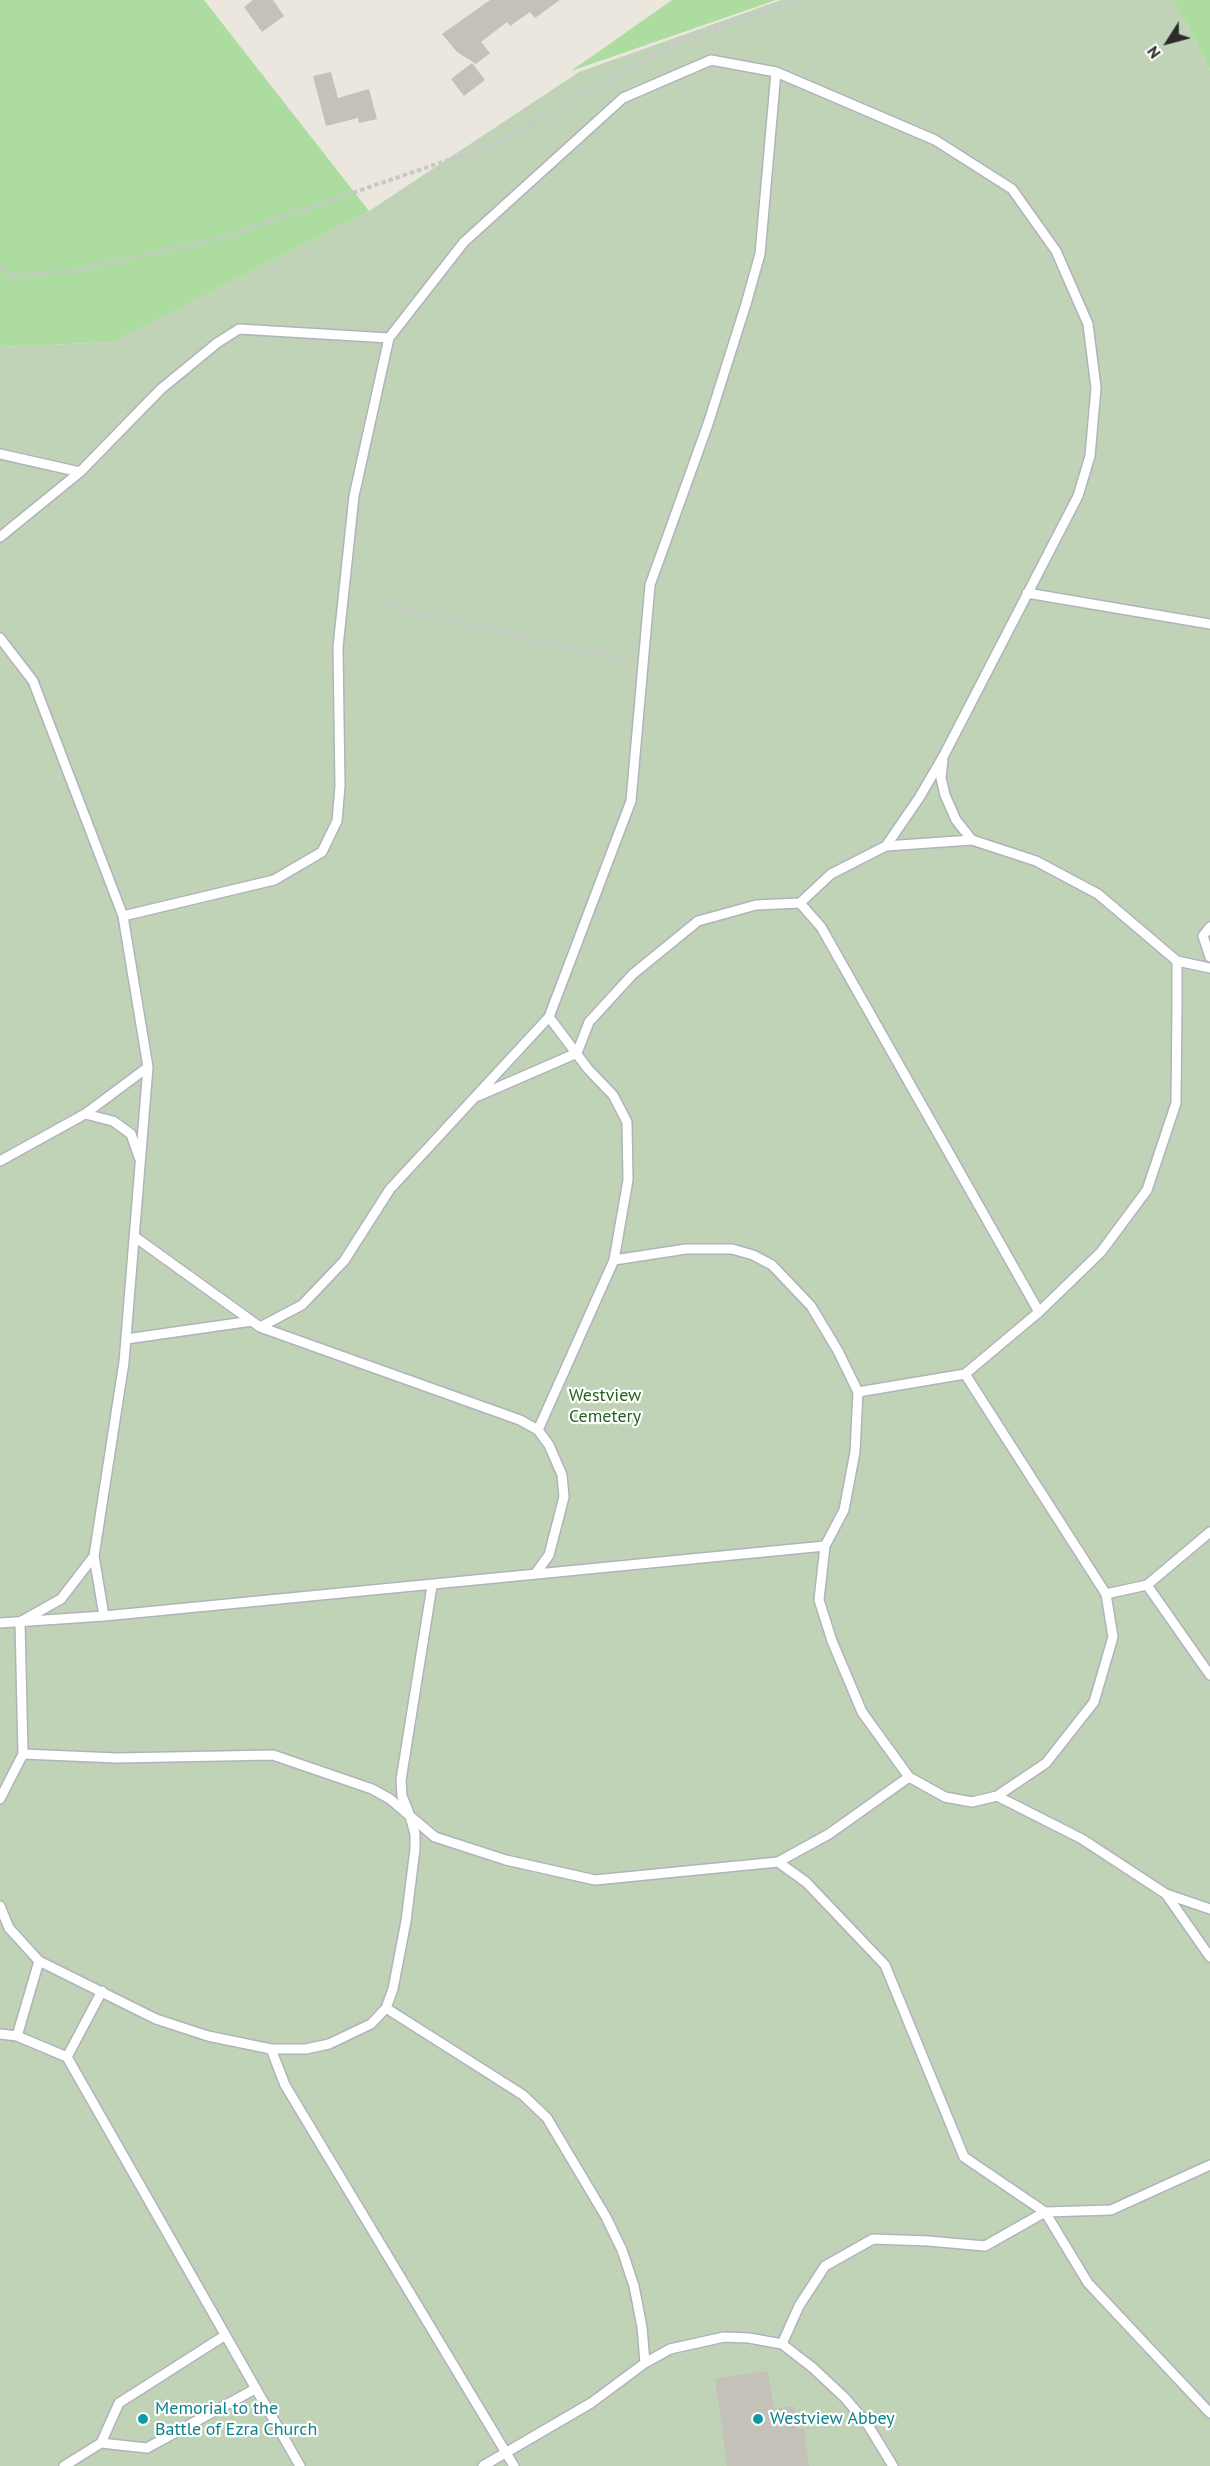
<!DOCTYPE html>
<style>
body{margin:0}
#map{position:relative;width:1210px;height:2466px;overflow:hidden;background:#ebe7de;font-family:"PT Sans",sans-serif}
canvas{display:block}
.north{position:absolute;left:1138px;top:12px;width:60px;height:60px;-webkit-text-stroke:4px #fff;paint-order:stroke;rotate:234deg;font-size:16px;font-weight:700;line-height:24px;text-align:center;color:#2b2b2b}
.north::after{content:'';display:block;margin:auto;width:21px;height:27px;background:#2b2b2b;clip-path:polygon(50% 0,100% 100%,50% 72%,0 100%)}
</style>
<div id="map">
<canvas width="1210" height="2466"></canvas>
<div class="north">N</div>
</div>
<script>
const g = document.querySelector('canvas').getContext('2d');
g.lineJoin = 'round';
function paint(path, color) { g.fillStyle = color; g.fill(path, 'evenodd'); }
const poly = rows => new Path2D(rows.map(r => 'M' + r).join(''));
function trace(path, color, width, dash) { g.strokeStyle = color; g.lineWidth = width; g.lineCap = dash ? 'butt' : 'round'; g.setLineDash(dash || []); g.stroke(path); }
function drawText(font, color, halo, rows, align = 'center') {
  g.font = font + ' "PT Sans",sans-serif'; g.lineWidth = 4.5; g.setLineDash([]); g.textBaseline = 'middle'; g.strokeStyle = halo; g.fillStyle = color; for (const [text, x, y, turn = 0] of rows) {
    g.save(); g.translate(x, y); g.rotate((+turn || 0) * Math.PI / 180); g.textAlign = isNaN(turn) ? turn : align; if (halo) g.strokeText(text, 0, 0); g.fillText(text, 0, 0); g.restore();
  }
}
const green = poly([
 [0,0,204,0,369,211,114,342,0,347],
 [672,0,776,0,571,71],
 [1174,0,1210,0,1210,70]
]);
const cemetery = poly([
 [781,0,1174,0,1210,70,1210,2466,0,2466,0,347,114,342,369,211,579,72]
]);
const building = poly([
 [253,0,273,0,284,16,262,32,244,7],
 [490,0,560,0,535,18,530,12,510,26,507,22,481,42,490,53,476,64,457,52,442,34],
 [472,63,485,80,464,96,451,79],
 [331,72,338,98,369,89,377,119,359,123,358,118,326,126,313,76],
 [768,2371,774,2409,794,2406,798,2429,804,2428,809,2466,727,2466,715,2378]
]);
const path = poly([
 [0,268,9,276,74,271,221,238,495,144,672,45,794,0],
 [377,604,631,661]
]);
const service = poly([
 [0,454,80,472],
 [0,537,80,472,161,389,217,343,239,329,389,338],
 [1027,593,1210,624],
 [0,638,33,681,123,916,148,1067,124,1362,94,1556,104,1616,825,1546,819,1600,832,1641,862,1712,909,1777,829,1834,778,1862,595,1880,506,1860,435,1837,410,1816,402,1796,401,1780,432,1586],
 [943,760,941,778,945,795,956,820,972,840],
 [800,903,821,927,1039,1312,965,1374,858,1392],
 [123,916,274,880,322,852,337,821,340,786,338,647,354,496,389,338,464,242,623,98,711,60,776,72,935,140,1012,189,1056,251,1088,324,1096,388,1090,456,1078,496,943,757,919,798,886,846],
 [1210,927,1203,936,1210,957],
 [1177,961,1210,968],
 [478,1096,577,1053,589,1022,633,974,698,921,756,905,800,903,831,874,886,846,972,840,1036,861,1098,894,1177,961,1177,1006,1176,1103,1147,1190,1101,1252,1039,1312],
 [85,1114,113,1121,131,1134,139,1157],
 [0,1161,85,1114,148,1067],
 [135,1237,260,1327,520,1420,538,1430,549,1445,562,1475,564,1497,549,1555,536,1573],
 [614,1260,686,1249,732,1249,753,1255,772,1265,811,1306,838,1351,858,1392,855,1452,844,1510,825,1546],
 [260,1327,302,1305,344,1261,390,1189,549,1017,631,801,650,585,708,424,746,304,760,254,776,72],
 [126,1339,252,1321],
 [538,1430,614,1260,628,1180,627,1122,613,1095,588,1069,549,1017],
 [1147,1585,1210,1675],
 [1106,1594,1147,1585,1210,1532],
 [0,1623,104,1616],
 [909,1777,945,1797,972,1802,997,1796,1046,1763,1094,1702,1113,1637,1106,1594,965,1374],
 [997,1796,1082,1839,1166,1894,1210,1957],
 [0,1799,23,1754,20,1622,61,1599,94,1556],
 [778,1862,806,1882,885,1965,964,2157,1045,2212,1088,2283,1210,2413],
 [1166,1894,1210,1909],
 [0,1906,9,1928,39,1961,156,2019,208,2036,271,2049,306,2049,329,2044,371,2024,386,2008,393,1989,406,1921,415,1849,415,1834,410,1816,390,1799,372,1789,273,1755,117,1758,23,1754],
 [386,2008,523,2095,547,2118,606,2217,622,2250,634,2286,642,2327,645,2363],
 [0,2034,17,2036,67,2057,300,2466],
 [17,2036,39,1961],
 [271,2049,285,2085,514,2466],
 [67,2057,102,1991],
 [782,2344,813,2368,845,2398,868,2425,893,2466],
 [101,2443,147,2448,255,2389],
 [64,2466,101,2443,119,2403,224,2336],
 [483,2466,591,2403,645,2363,670,2349,724,2337,749,2338,782,2344,799,2306,825,2266,873,2239,928,2241,985,2246,1045,2212,1111,2210,1210,2165]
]);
const markers = [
 [143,2419,6,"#0f9aa8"],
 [758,2419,6,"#0f9aa8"]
];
const parkNames = [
 ["Westview",605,1396],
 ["Cemetery",605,1417]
];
const cultureNames = [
 ["Memorial to the",155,2409],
 ["Battle of Ezra Church",155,2430],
 ["Westview Abbey",770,2419]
];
paint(green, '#acdca0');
paint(cemetery, '#c1d3b7');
paint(building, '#c4c1b9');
trace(service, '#b1b2bd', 12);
trace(path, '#c8c8c8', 4, [4.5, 3]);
trace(service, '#fff', 9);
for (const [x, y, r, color] of markers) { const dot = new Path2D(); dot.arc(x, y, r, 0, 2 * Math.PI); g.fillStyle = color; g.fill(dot); trace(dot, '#fff', 2); }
drawText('18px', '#266121', '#fff', parkNames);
drawText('18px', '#0d838f', '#fff', cultureNames, 'left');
</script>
